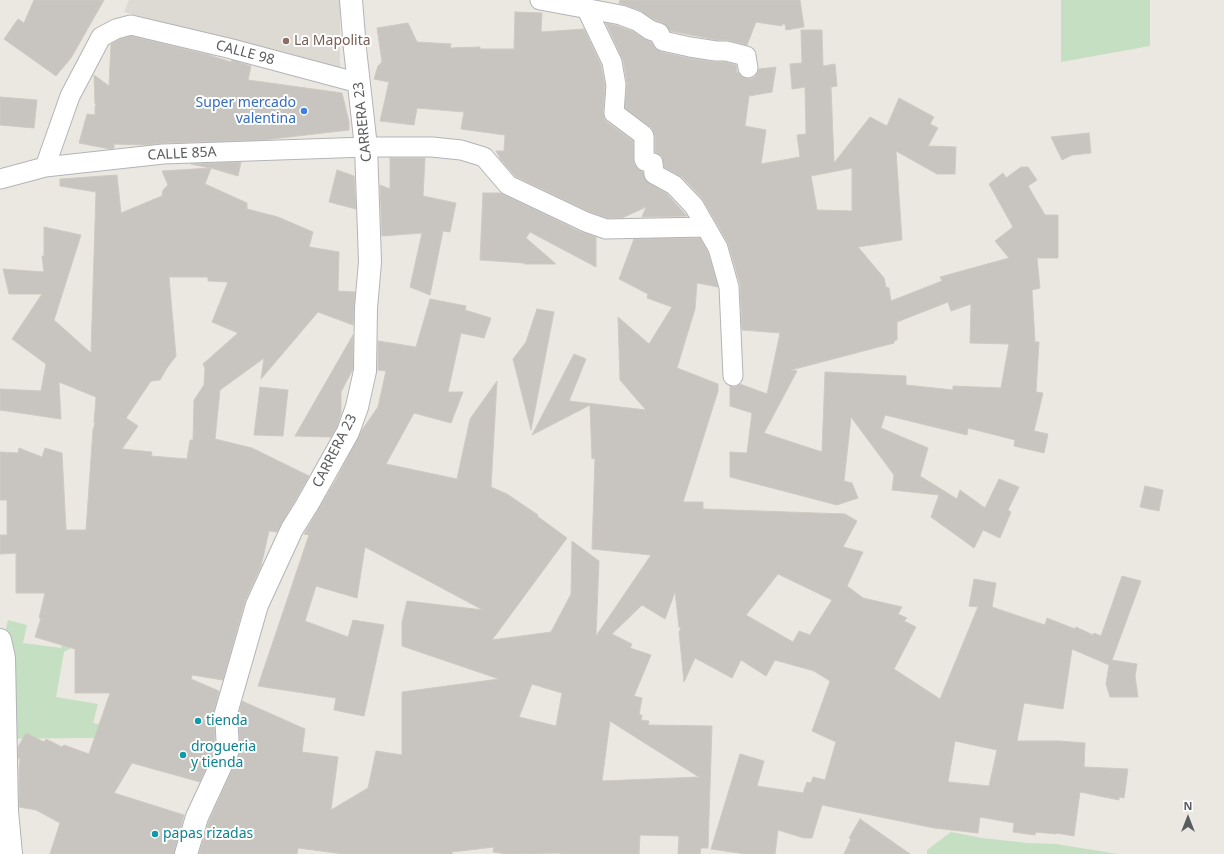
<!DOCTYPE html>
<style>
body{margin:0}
#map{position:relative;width:1224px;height:854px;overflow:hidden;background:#ebe8e1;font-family:"Noto Sans",sans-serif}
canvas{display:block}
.north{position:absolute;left:1168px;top:798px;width:40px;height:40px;-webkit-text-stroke:3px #fff;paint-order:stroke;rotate:0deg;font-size:11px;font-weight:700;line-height:16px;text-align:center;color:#5a5d60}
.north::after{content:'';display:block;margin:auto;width:14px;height:18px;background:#5a5d60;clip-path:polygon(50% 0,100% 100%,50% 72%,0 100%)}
</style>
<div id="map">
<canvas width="1224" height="854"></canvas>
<div class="north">N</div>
</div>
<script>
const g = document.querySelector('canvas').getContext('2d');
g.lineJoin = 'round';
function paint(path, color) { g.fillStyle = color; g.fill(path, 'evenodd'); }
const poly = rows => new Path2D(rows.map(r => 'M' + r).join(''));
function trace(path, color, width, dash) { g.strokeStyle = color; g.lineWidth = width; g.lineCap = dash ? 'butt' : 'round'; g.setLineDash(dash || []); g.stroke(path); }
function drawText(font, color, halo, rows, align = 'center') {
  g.font = font + ' "Noto Sans",sans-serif'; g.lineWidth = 4; g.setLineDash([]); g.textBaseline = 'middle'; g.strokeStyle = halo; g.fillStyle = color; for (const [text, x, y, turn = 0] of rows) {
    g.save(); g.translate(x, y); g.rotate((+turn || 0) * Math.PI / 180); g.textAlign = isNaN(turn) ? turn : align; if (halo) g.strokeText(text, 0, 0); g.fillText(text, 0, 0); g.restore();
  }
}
const education = poly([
 [129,0,340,0,340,70,124,12]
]);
const green = poly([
 [1061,0,1150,0,1150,46,1061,62],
 [8,620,27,625,23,643,61,648,65,640,71,648,64,652,56,697,98,704,93,723,156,737,0,739,0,654],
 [951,832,982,838,1027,843,1056,844,1118,854,927,854,927,850]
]);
const building = poly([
 [34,0,104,0,71,58,56,76,4,39,18,19,24,23,34,0],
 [620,0,800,0,804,27,786,30,785,24,782,24,782,26,756,22,747,45,728,40,717,40,670,31,663,23,655,20,641,11,619,3,620,0],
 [515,12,542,13,541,32,584,29,601,65,605,86,603,112,604,118,607,122,633,141,634,164,638,169,643,172,645,180,667,194,687,216,642,217,646,207,622,218,608,218,590,212,515,176,501,160,496,151,504,151,505,135,461,129,464,112,417,108,414,125,380,121,389,82,374,79,378,66,382,62,377,28,408,23,417,42,451,44,450,48,480,47,480,49,514,49,515,12],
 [606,23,618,26,632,31,644,39,651,42,656,49,661,52,688,58,714,62,725,62,736,65,737,73,738,72,740,75,745,78,750,79,755,77,759,69,776,67,772,92,749,96,745,126,766,130,761,164,800,157,797,135,806,134,805,87,792,89,790,64,802,63,801,30,822,30,823,66,835,64,837,86,831,87,834,163,870,117,887,126,899,98,934,117,930,124,938,128,928,146,956,147,955,174,937,174,896,151,902,240,858,247,884,278,886,287,889,288,891,301,942,281,940,277,1009,258,995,241,1013,227,989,184,1003,173,1006,178,1021,167,1028,167,1037,180,1028,186,1045,215,1058,215,1058,258,1037,258,1040,288,1032,290,1035,342,1039,342,1036,392,1043,393,1034,431,1048,434,1044,453,1014,446,1015,440,968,428,967,435,885,415,881,428,928,448,920,476,957,499,960,490,985,508,999,479,1019,487,1008,510,1011,512,1000,538,983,530,974,548,931,517,939,495,892,490,894,475,851,417,844,481,852,483,858,498,837,505,730,477,730,452,747,453,752,413,730,406,730,386,734,387,740,384,767,394,780,333,742,330,740,284,728,243,702,198,682,177,664,167,662,156,655,152,655,136,652,128,625,108,627,83,623,60,606,23],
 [852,168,852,211,817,210,811,176,852,168],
 [948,302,951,311,971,304,970,343,1009,344,1001,388,953,386,953,390,906,385,906,376,825,372,822,452,764,433,797,371,791,370,894,343,894,341,897,340,897,322,948,302],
 [131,36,209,55,231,62,232,60,251,66,248,80,342,93,349,122,349,130,263,140,163,143,144,145,114,144,114,148,110,149,79,143,87,114,95,115,95,106,97,106,95,104,94,75,109,86,111,44,120,39,131,36],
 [0,97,37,100,34,128,0,125,0,97],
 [1089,133,1091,153,1072,155,1062,160,1051,137,1089,133],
 [390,158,425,158,423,196,456,203,450,232,443,231,430,295,410,287,422,233,382,236,380,185,390,189,390,158],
 [241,162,238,176,211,168,205,184,247,203,247,209,278,217,313,232,309,247,339,252,338,291,355,292,353,325,318,312,261,379,264,358,220,390,215,439,252,448,309,476,277,532,269,531,261,566,245,601,223,680,192,675,191,679,219,691,214,713,215,748,200,782,132,763,114,793,184,815,174,854,50,854,60,823,36,810,19,807,19,768,20,759,18,758,18,747,26,733,44,742,46,739,62,747,64,745,89,754,110,693,75,693,75,649,35,637,41,618,39,618,45,593,16,593,16,553,0,554,0,535,7,535,7,500,0,500,0,452,18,453,19,448,42,457,45,448,62,453,66,530,86,530,93,430,95,423,94,423,96,397,59,382,61,419,0,410,0,389,41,391,46,364,12,339,42,294,9,294,3,269,44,272,42,256,44,256,44,227,81,235,54,320,91,353,96,192,60,186,60,179,117,175,121,213,162,196,163,190,168,185,162,171,210,168,191,164,241,162],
 [169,277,208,277,208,281,228,282,212,322,238,333,203,364,205,368,204,385,194,400,193,440,190,440,187,459,151,456,152,452,122,449,138,426,126,418,151,381,160,380,167,368,176,356,169,277],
 [337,170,354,176,356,209,329,202,337,170],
 [483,193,500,193,581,232,596,237,596,267,530,232,526,238,556,264,524,264,524,263,480,260,483,193],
 [700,238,708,252,718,287,697,283,695,309,677,368,718,384,718,391,683,502,703,502,703,509,845,514,857,521,843,547,863,552,847,586,863,598,902,607,898,614,907,618,904,621,916,627,894,669,940,699,978,607,969,606,974,579,996,583,992,607,1045,625,1047,618,1075,629,1076,627,1093,635,1094,633,1101,636,1122,576,1141,581,1112,660,1137,664,1135,676,1138,697,1110,697,1106,684,1109,665,1072,649,1063,709,1024,703,1017,741,1059,741,1085,743,1084,767,1128,769,1124,798,1119,797,1119,800,1080,792,1074,836,1056,833,1056,834,1036,832,1035,835,1013,832,1014,823,980,817,978,833,934,828,822,805,812,838,804,838,778,830,775,854,746,854,711,849,740,754,764,761,757,786,803,793,807,782,811,783,813,777,825,780,836,742,812,731,830,681,814,671,775,660,766,676,741,660,732,678,695,658,684,682,679,632,681,628,679,627,675,592,665,619,642,605,612,634,632,644,630,648,651,655,634,696,642,698,639,715,642,715,641,720,649,721,648,725,712,726,708,848,701,848,700,854,678,854,679,836,640,835,639,854,560,854,560,853,507,854,493,852,494,847,452,852,452,854,344,854,298,848,297,854,199,854,209,821,239,755,240,749,239,714,242,701,305,729,302,752,338,757,331,810,368,788,376,751,402,755,402,692,499,679,402,646,402,622,407,601,483,610,365,547,357,598,316,586,305,621,348,637,353,620,384,625,364,716,334,710,336,698,258,686,309,535,304,534,337,478,362,430,378,407,386,371,378,370,378,341,416,347,430,299,466,306,465,310,491,318,484,338,461,333,448,392,463,392,451,423,414,413,386,464,457,479,470,419,497,381,491,487,507,494,538,515,537,516,567,538,492,640,551,632,571,594,572,541,599,561,596,636,651,555,592,549,595,458,592,459,590,405,532,435,574,354,586,359,569,401,646,410,620,380,618,317,649,344,672,307,647,298,648,294,619,279,634,239,700,238],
 [778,574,832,600,810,635,799,631,793,642,746,615,778,574],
 [532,684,562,693,556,726,519,717,532,684],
 [610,721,651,747,699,777,602,781,610,721],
 [955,741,997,750,989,786,948,782,955,741],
 [537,309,554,312,531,430,513,359,526,342,537,309],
 [353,335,353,369,341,392,341,413,337,427,331,437,295,436,353,335],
 [260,387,288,390,283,436,254,435,260,387],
 [1145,486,1163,490,1159,511,1140,507,1145,486],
 [860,819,910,854,844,854,851,839,849,838,860,819]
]);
const street = poly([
 [540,0,621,15,637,21,650,30,659,33,663,41,690,47,716,51,726,51,746,56,748,68],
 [587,10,612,62,616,85,614,113,642,134,644,136,644,159,645,161,653,163,654,174,674,185,694,206,718,248,729,287,733,376],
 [45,167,70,96,101,37,116,29,131,25,228,48,359,83],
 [0,179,45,167,163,154,366,147,432,147,461,150,484,157,508,185,586,222,606,229,705,227]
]);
const secondary = poly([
 [0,640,4,658,7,811,11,854],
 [186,854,197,817,228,750,226,713,257,605,292,529,307,505,348,432,357,407,365,371,366,308,370,262,366,147,355,49,351,0]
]);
const markers = [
 [286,41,4,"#8d6e63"],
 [304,111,4,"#3f7fe0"],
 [198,721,4,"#0f9aa8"],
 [183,755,4,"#0f9aa8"],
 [155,834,4,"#0f9aa8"]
];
const educationNames = [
 ["La Mapolita",294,41]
];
const streetNames = [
 ["CALLE 98",245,53,15],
 ["CARRERA 23",363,122,-96],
 ["CALLE 85A",182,154,-3],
 ["CARRERA 23",335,451,-63]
];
const shopNames = [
 ["Super mercado",296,103],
 ["valentina",296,119]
];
const cultureNames = [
 ["tienda",206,721],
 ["drogueria",191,747],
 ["y tienda",191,763],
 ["papas rizadas",163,834]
];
paint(education, '#ddd9d3');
paint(green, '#c4dfc1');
paint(building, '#c8c5c0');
trace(building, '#cec9c1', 1);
trace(street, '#b2b4b7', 21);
trace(secondary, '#b1b4b7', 24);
trace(street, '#fff', 19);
trace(secondary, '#fff', 22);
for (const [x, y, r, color] of markers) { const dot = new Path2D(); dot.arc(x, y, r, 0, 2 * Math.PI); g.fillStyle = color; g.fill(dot); trace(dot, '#fff', 1.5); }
drawText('14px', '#785e54', '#fff', educationNames, 'left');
drawText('14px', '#5a5d60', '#fff', streetNames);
drawText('14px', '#366cbe', '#fff', shopNames, 'right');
drawText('14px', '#0d838f', '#fff', cultureNames, 'left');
</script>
